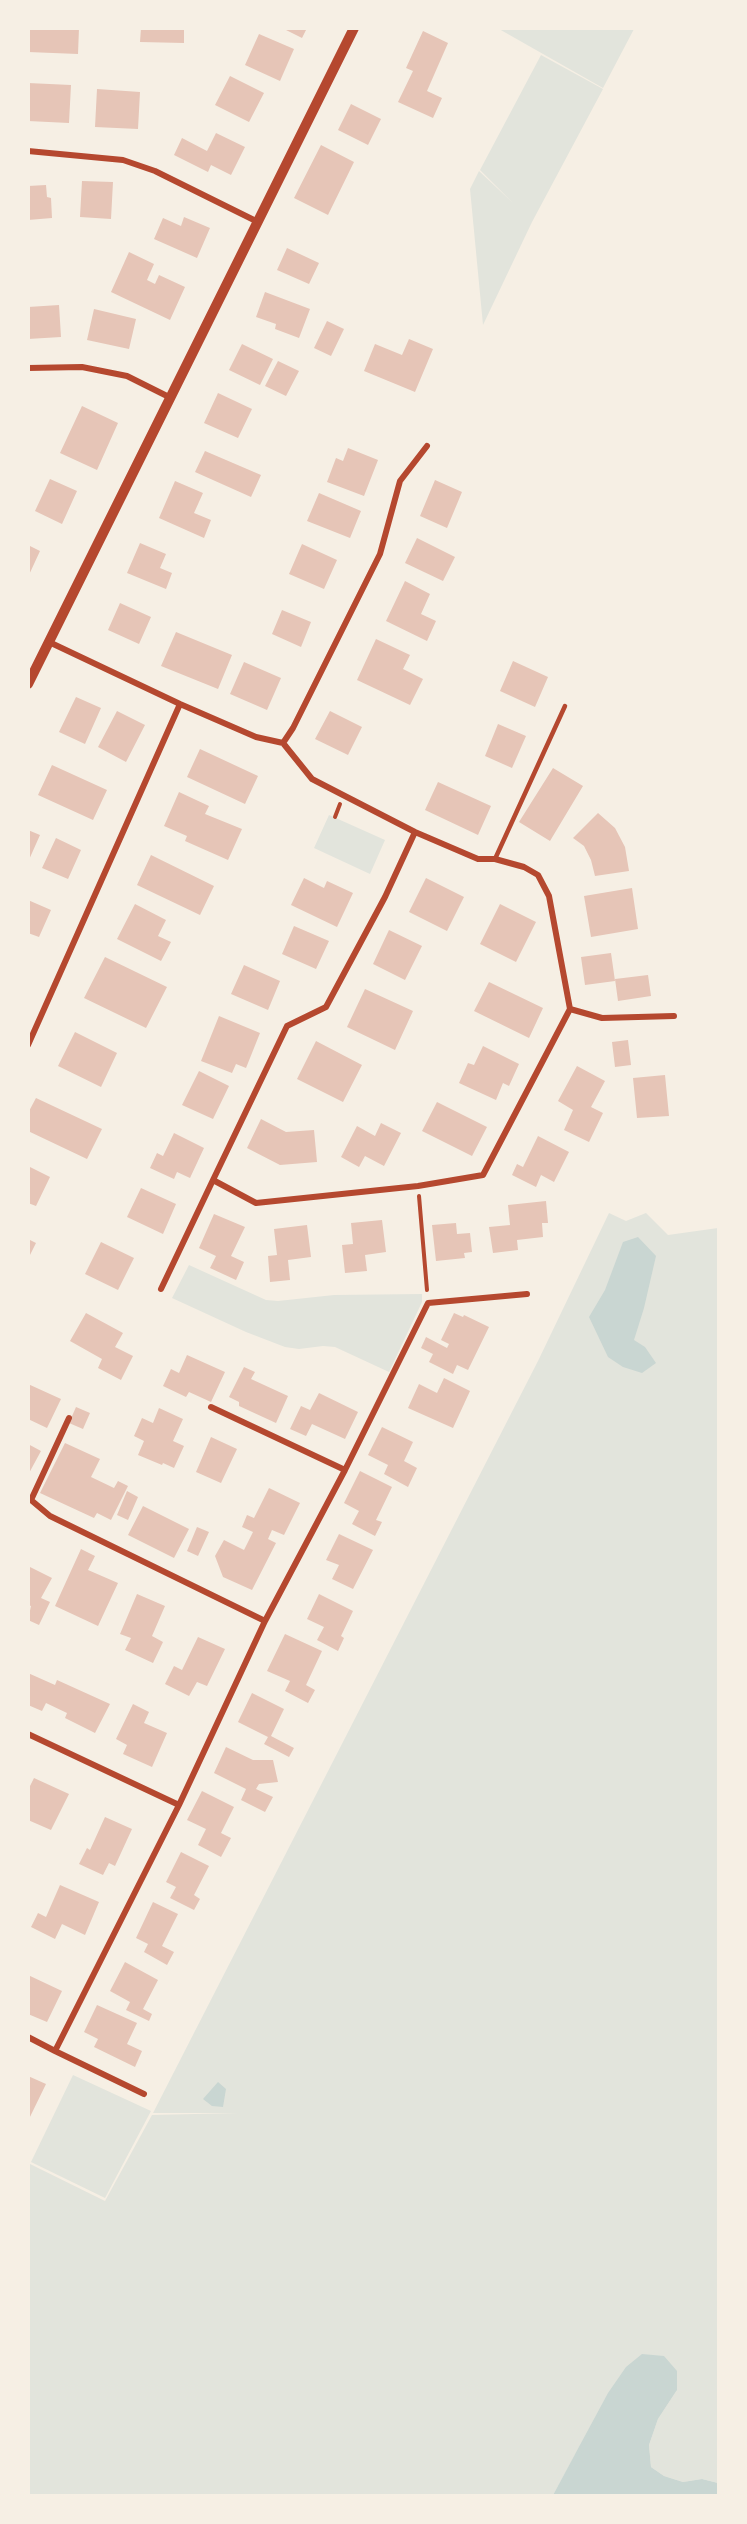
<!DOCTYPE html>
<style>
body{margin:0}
#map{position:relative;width:747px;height:2524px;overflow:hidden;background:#f6efe4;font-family:Raleway,sans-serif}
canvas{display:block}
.frame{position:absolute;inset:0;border:30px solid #f6efe4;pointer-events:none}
</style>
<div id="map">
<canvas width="747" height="2524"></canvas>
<div class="frame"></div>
</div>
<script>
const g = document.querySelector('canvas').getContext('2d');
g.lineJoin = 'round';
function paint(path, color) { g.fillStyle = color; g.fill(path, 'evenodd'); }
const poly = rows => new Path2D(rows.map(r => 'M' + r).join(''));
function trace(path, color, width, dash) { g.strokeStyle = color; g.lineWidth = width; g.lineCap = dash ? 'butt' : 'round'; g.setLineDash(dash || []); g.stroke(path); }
const green = poly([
 [499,29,634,29,603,88],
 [541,55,603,89,532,222,483,325,470,189,479,171,513,203,480,170],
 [329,815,385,840,370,874,314,848],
 [609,1213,626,1221,646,1213,668,1235,718,1228,718,2483,702,2479,683,2482,664,2476,651,2467,649,2445,658,2419,677,2390,575,2455,553,2495,29,2495,28,2163,105,2201,152,2115,238,2113,153,2113,538,1361],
 [189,1265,266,1300,278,1301,334,1295,422,1294,422,1302,389,1372,335,1347,323,1346,299,1349,285,1347,246,1332,172,1298],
 [73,2075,151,2111,105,2198,31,2162]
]);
const water = poly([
 [638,1237,656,1256,644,1308,634,1340,645,1347,656,1363,642,1373,623,1367,608,1357,589,1317,605,1290,623,1242],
 [218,2082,226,2089,223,2107,212,2106,203,2099],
 [642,2354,664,2356,677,2371,677,2390,658,2419,649,2445,651,2467,664,2476,683,2482,702,2479,718,2483,718,2495,553,2495,608,2393,626,2367]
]);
const building = poly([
 [28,28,79,28,78,54,28,52],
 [141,28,184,28,184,43,140,42],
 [282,28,307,28,302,38],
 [423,31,448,43,427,91,442,98,433,118,398,102,413,71,406,68],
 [259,34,294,49,280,81,245,65],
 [230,76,264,93,249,122,215,105],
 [28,83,71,85,69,123,28,121],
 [97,89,140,92,138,129,95,127],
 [351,104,381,119,368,145,338,130],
 [216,133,245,147,231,175,211,165,208,172,174,155,182,138,207,151],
 [321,145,354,162,328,215,294,198],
 [82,181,113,182,111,219,80,217],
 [46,185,47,197,51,198,52,218,28,220,28,186],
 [184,217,210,228,197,258,154,239,163,218,181,226],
 [287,248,319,263,309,284,277,270],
 [129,252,154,264,147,280,155,284,159,275,185,287,170,320,111,292],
 [265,292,310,309,299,338,275,329,276,324,256,317],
 [59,305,61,337,28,339,28,307],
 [94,309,136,319,129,349,87,340],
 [327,321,344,329,331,356,314,348],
 [409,339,433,349,415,392,364,371,375,344,402,355],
 [242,344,273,359,260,385,229,370],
 [278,361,299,371,286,396,265,386],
 [218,393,252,409,238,438,204,423],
 [82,406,118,423,97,470,60,453],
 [348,448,378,460,364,496,327,482,336,458,343,461],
 [205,451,261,475,251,497,195,472],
 [50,479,77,491,62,524,35,511],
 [435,480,462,492,447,528,420,516],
 [175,481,203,493,194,513,211,520,204,538,159,518],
 [319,493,361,511,350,538,307,521],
 [417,538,455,557,443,581,405,563],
 [140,543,166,554,160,568,172,573,166,589,127,573],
 [302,544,337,560,324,589,289,574],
 [28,545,40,551,28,577],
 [405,581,430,594,421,614,436,621,427,641,386,621],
 [120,603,151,617,139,644,108,630],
 [282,610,311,622,301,647,272,634],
 [176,632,232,655,218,689,161,666],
 [376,639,410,655,403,669,423,679,410,705,357,680],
 [513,661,548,677,535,707,500,691],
 [244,662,281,678,267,710,230,694],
 [76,697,101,708,85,744,59,732],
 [117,711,145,725,126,762,98,747],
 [330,711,362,727,348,755,315,739],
 [498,724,526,736,512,768,485,756],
 [200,749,258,776,245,804,187,777],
 [52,765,107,790,93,820,38,795],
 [553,768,583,786,550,841,519,822],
 [438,782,491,806,478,835,425,810],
 [179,792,209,806,205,814,242,829,228,860,185,841,187,836,164,826],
 [598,813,615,828,625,847,629,871,595,876,591,860,584,846,573,838],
 [28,830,40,835,28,862],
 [56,838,81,850,68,879,42,868],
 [151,855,214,886,200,915,137,885],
 [304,878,324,888,327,881,353,893,337,927,291,905],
 [426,878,464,897,447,931,409,912],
 [632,888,638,929,591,937,584,896],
 [28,900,51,910,39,937,28,933],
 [135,904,166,920,158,936,171,942,161,961,117,939],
 [500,904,536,922,516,962,480,944],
 [294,926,329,941,316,969,282,954],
 [389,930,422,946,405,980,373,964],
 [611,953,615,981,585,985,581,957],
 [105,957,167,987,146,1028,84,998],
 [244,965,280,981,268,1010,231,994],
 [648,975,651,996,618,1001,615,979],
 [489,982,543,1008,529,1038,474,1011],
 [365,989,413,1011,395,1050,347,1027],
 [219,1016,260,1033,246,1068,236,1064,232,1073,201,1061],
 [75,1032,117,1053,101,1087,58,1066],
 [628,1040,631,1065,615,1067,612,1042],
 [316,1041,362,1065,343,1102,297,1079],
 [483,1046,519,1064,509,1086,503,1083,496,1100,459,1083,468,1063,474,1065],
 [577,1066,605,1081,591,1107,603,1113,589,1142,564,1130,573,1110,558,1101],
 [199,1071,229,1086,213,1119,182,1105],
 [665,1075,669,1116,637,1118,633,1078],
 [36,1098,102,1129,87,1159,28,1131,28,1113],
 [437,1102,487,1127,472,1156,422,1131],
 [261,1119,286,1132,314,1130,317,1162,280,1165,247,1148],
 [381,1123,401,1133,384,1166,365,1156,359,1167,341,1157,357,1126,375,1136],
 [174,1133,204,1148,190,1178,177,1172,174,1179,150,1168,157,1153,163,1156],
 [538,1136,569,1152,554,1182,541,1175,536,1187,512,1175,517,1164,523,1167],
 [28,1166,50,1177,36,1206,28,1203],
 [141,1188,176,1204,163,1234,127,1217],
 [546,1201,548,1223,542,1223,543,1237,517,1240,518,1250,493,1253,489,1227,510,1225,508,1205],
 [214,1214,245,1227,231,1256,244,1262,236,1280,210,1268,216,1256,199,1248],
 [382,1220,386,1252,365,1255,367,1271,345,1273,342,1245,353,1244,351,1223],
 [456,1223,457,1234,470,1233,472,1252,464,1253,465,1258,436,1261,432,1225],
 [307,1225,311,1257,288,1260,290,1280,270,1282,268,1256,277,1255,274,1229],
 [28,1239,36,1243,28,1259],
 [101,1242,134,1258,118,1290,85,1274],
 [86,1313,123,1333,115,1347,133,1356,121,1380,98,1368,102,1359,70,1341],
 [454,1313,463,1317,464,1315,489,1327,468,1370,457,1365,453,1374,429,1362,433,1354,421,1348,426,1337,447,1348,449,1344,441,1340],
 [187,1355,225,1372,211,1402,189,1392,186,1397,163,1386,171,1369,179,1373],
 [244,1367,255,1372,251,1379,288,1396,276,1423,239,1406,239,1402,229,1397],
 [444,1378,470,1391,453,1428,408,1408,419,1384,437,1393],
 [28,1384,61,1399,47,1428,28,1419],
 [319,1393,358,1412,345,1439,312,1424,306,1436,290,1429,301,1406,310,1410],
 [76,1407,90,1413,83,1429,69,1423],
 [159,1408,183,1419,173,1441,184,1446,174,1468,163,1463,162,1465,138,1455,144,1441,134,1436,142,1418,153,1423],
 [382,1427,413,1442,404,1461,417,1468,408,1487,384,1474,388,1465,368,1455],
 [211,1437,237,1449,221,1483,196,1472],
 [65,1443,100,1459,91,1477,114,1488,118,1481,128,1486,111,1520,97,1513,94,1518,40,1493],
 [28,1444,41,1451,28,1475],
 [360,1471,392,1487,376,1520,382,1522,375,1536,352,1524,359,1511,344,1503],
 [269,1488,300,1503,284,1535,272,1530,268,1539,276,1543,252,1590,223,1577,215,1556,224,1540,244,1550,253,1532,242,1527,247,1515,254,1518],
 [127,1491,138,1497,128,1520,117,1515],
 [143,1506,189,1529,174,1558,128,1535],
 [197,1527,209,1532,198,1556,187,1551],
 [339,1534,373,1550,353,1589,332,1579,339,1565,326,1560],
 [81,1549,95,1556,88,1570,118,1583,98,1626,55,1606],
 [28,1566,52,1578,41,1598,50,1602,39,1625,28,1620,31,1606,28,1605],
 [137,1594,165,1606,152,1636,163,1642,153,1663,125,1650,131,1638,120,1634],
 [319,1594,353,1611,341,1636,344,1638,338,1651,317,1640,324,1627,307,1619],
 [285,1634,322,1651,306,1685,315,1690,308,1703,285,1691,290,1681,267,1671],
 [198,1637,225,1649,207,1686,197,1682,189,1696,165,1684,174,1666,182,1670],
 [28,1673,55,1685,57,1680,110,1704,95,1733,65,1718,67,1713,46,1703,42,1711,28,1705],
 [252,1693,284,1709,271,1736,294,1748,289,1757,264,1744,268,1737,238,1722],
 [133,1704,149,1712,144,1723,167,1733,152,1767,123,1754,127,1745,116,1739],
 [226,1747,253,1760,273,1760,278,1782,259,1784,256,1789,273,1797,265,1812,241,1800,246,1789,214,1773],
 [34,1778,69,1794,51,1830,28,1820,28,1790],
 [202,1791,234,1807,221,1833,231,1838,221,1857,198,1845,206,1829,187,1820],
 [105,1817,132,1829,115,1866,109,1863,103,1875,79,1864,87,1848,90,1850],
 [181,1852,209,1866,194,1895,200,1899,194,1910,170,1898,176,1887,166,1882],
 [60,1885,99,1902,85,1935,62,1924,55,1939,31,1927,38,1913,46,1917],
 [153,1902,178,1914,162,1946,174,1952,167,1965,144,1952,148,1944,136,1938],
 [125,1962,158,1980,143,2009,152,2014,149,2021,126,2010,130,2002,110,1991],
 [28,1975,62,1991,47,2022,28,2014],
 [97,2005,137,2023,127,2044,142,2051,135,2067,94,2047,98,2039,84,2032],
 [28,2076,46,2084,28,2121]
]);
const path = poly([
 [335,817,340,804],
 [419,1196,427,1290]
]);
const service = poly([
 [495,859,565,706]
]);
const minor = poly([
 [28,151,123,160,155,171,258,222],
 [28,368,82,367,127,376,171,398],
 [49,642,180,704,256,737,283,743],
 [283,743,312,779,343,795,415,832,478,859,495,859,524,867,538,875,549,896,570,1009,483,1175,418,1186,256,1203,213,1180,287,1026,326,1007,385,897,415,832],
 [283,743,293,728,380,554,400,481,427,446],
 [570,1009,602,1018,674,1016],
 [28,1045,180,704],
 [161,1289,213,1180],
 [211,1407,345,1470],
 [69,1418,31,1500,50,1516,265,1621],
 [28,1734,179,1805],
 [28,2037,55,2051,179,1805,265,1621,345,1470,428,1303,527,1294],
 [55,2051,144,2094]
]);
const tertiary = poly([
 [28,684,354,28]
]);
paint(green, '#e2e4dc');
paint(water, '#c9d6d2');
paint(building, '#e6c5b7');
trace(path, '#b5482f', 4);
trace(service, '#b5482f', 4.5);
trace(minor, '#b5482f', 6);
trace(tertiary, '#b5482f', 10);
</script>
